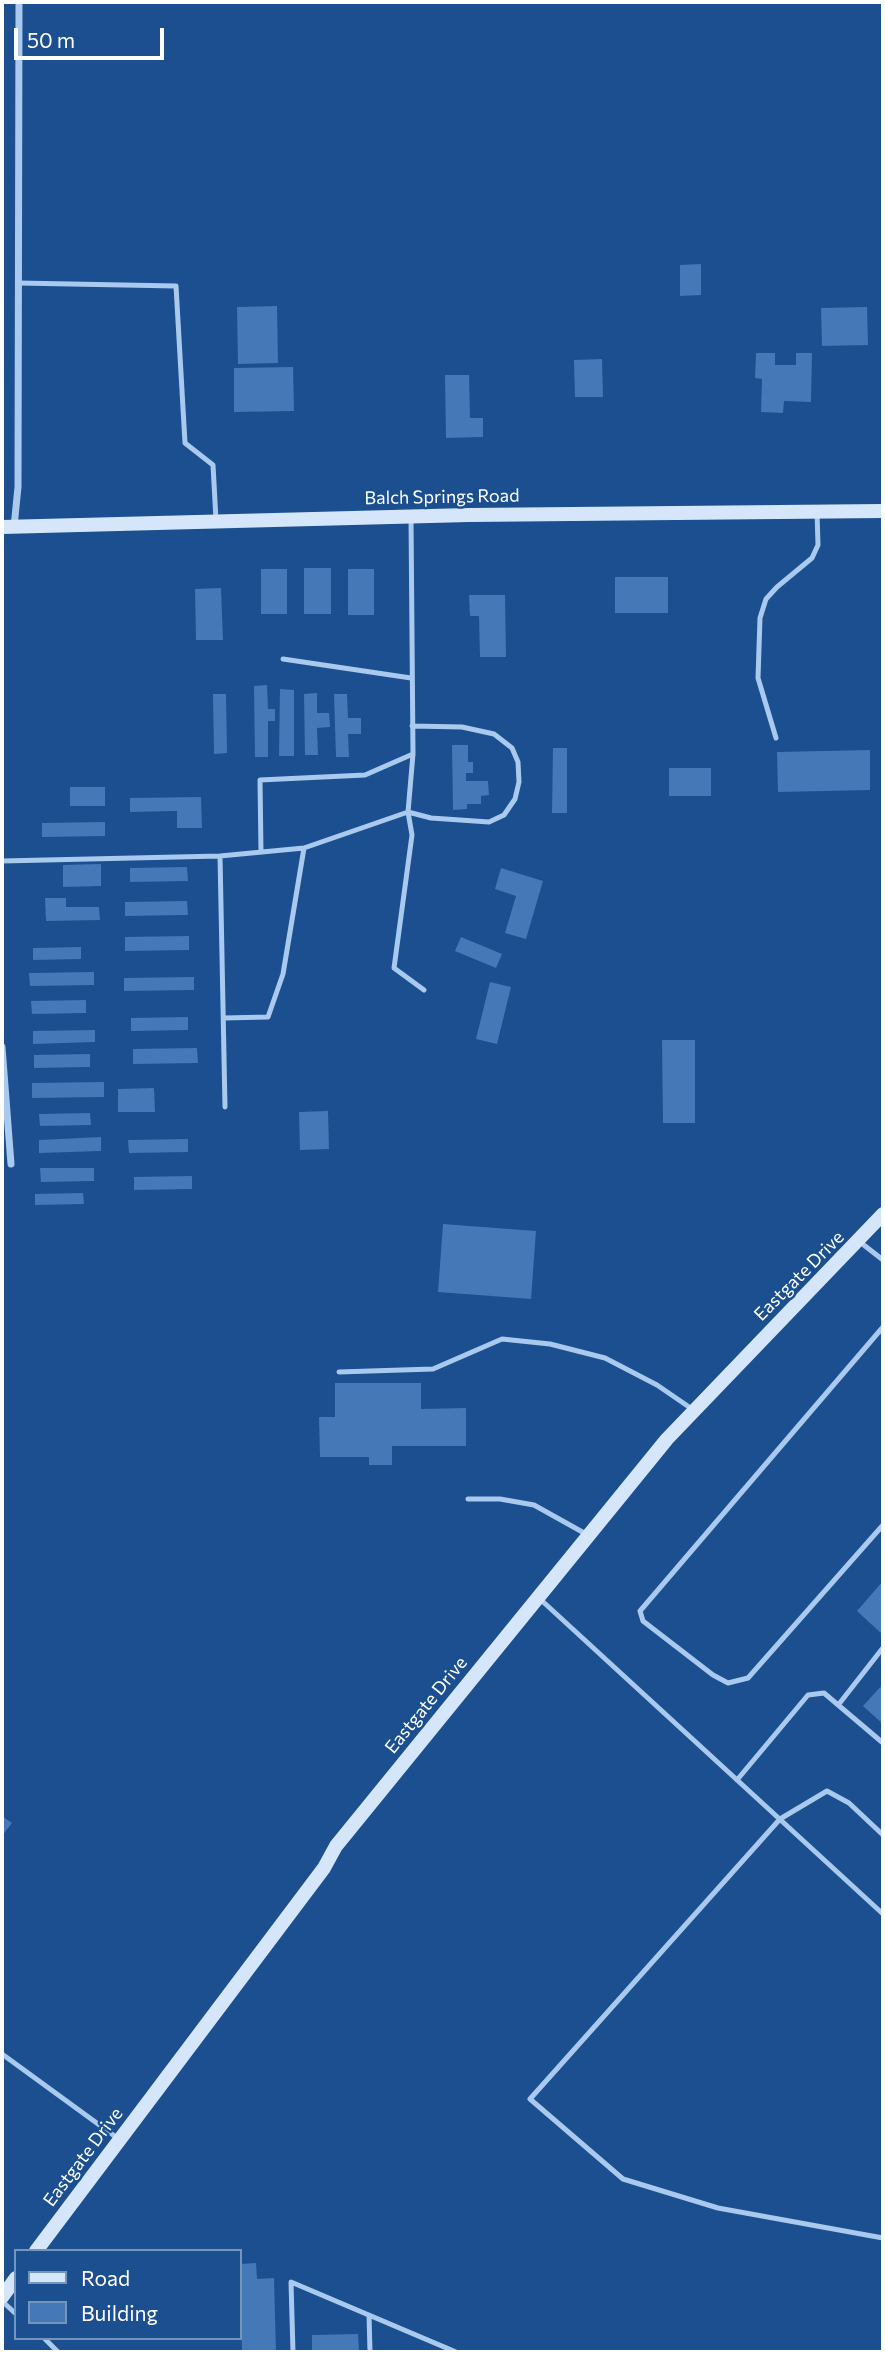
<!DOCTYPE html>
<style>
body{margin:0}
#map{position:relative;width:885px;height:2354px;overflow:hidden;background:#1b4f8f;font-family:Commissioner,sans-serif}
canvas{display:block}
.frame{position:absolute;inset:0;border:4px solid #fff;pointer-events:none}
.legend{position:absolute;left:14px;top:2249px;width:228px;height:91px;box-sizing:border-box;background:#1b4f8f;border:2px solid #7695bc;margin:0;padding:9px 12px;list-style:none;font-size:21px;color:#fff}
.legend li{display:flex;align-items:center;gap:14px;height:35px}
.legend b{width:35px;border:2px solid #7695bc}
.scale{position:absolute;left:14px;top:28px;width:150px;height:32px;box-sizing:border-box;border:4px solid #fff;border-top:0;padding-left:9px;font-size:21px;line-height:24px;white-space:nowrap;color:#fff;-webkit-text-stroke:5px #1b4f8f;paint-order:stroke}
</style>
<div id="map">
<canvas width="885" height="2354"></canvas>
<div class="frame"></div>
<ul class="legend">
<li><b style="height:9px;background:#d6e6fa"></b>Road</li>
<li><b style="height:19px;background:#4478b7"></b>Building</li>
</ul>
<div class="scale">50 m</div>
</div>
<script>
const g = document.querySelector('canvas').getContext('2d');
g.lineJoin = 'round';
function paint(path, color) { g.fillStyle = color; g.fill(path, 'evenodd'); }
const poly = rows => new Path2D(rows.map(r => 'M' + r).join(''));
function trace(path, color, width, dash) { g.strokeStyle = color; g.lineWidth = width; g.lineCap = dash ? 'butt' : 'round'; g.setLineDash(dash || []); g.stroke(path); }
function drawText(font, color, halo, rows, align = 'center') {
  g.font = font + ' Commissioner,sans-serif'; g.lineWidth = 5; g.setLineDash([]); g.textBaseline = 'middle'; g.strokeStyle = halo; g.fillStyle = color; for (const [text, x, y, turn = 0] of rows) {
    g.save(); g.translate(x, y); g.rotate((+turn || 0) * Math.PI / 180); g.textAlign = isNaN(turn) ? turn : align; if (halo) g.strokeText(text, 0, 0); g.fillText(text, 0, 0); g.restore();
  }
}
const building = poly([
 [701,264,701,295,680,296,680,265],
 [277,306,278,363,238,364,237,307],
 [867,307,868,345,822,346,821,308],
 [756,353,775,353,775,365,796,365,796,353,812,353,811,402,784,401,783,413,761,412,762,379,755,378],
 [602,359,603,397,575,397,574,360],
 [293,367,294,411,234,412,234,368],
 [445,375,469,375,470,418,483,418,483,437,446,438],
 [304,568,331,568,331,614,304,614],
 [261,569,287,569,287,614,261,614],
 [348,569,374,569,374,615,348,615],
 [615,577,668,577,668,613,615,613],
 [221,588,223,640,196,640,195,589],
 [469,595,505,595,506,657,480,657,479,616,470,616],
 [267,685,268,709,275,709,275,721,268,721,268,757,255,757,254,686],
 [280,689,294,690,294,756,279,756],
 [317,693,317,713,329,713,330,727,317,728,318,755,305,755,304,694],
 [213,694,226,694,227,753,214,754],
 [334,694,347,694,348,718,361,718,361,734,348,734,349,757,336,757],
 [452,745,468,745,468,762,473,762,473,773,466,773,466,781,488,781,489,795,481,796,481,804,467,804,467,809,453,810],
 [553,748,567,748,567,813,552,813],
 [870,750,870,790,778,792,777,752],
 [669,768,711,768,711,796,669,796],
 [70,787,105,787,105,806,70,806],
 [201,797,202,828,177,828,177,811,130,812,130,798],
 [105,822,105,836,42,837,42,823],
 [101,864,101,886,63,887,63,865],
 [187,867,188,881,130,882,130,868],
 [501,868,543,881,526,939,505,933,516,896,495,889],
 [45,898,66,898,66,907,99,907,100,920,46,921],
 [187,901,188,915,125,916,125,902],
 [189,936,189,950,125,951,125,937],
 [461,937,502,954,496,968,455,951],
 [81,947,81,959,33,960,33,948],
 [94,972,94,985,30,986,29,973],
 [194,977,194,990,124,991,124,978],
 [490,982,511,987,497,1044,476,1039],
 [86,1000,86,1013,32,1014,31,1001],
 [188,1017,188,1030,131,1031,131,1018],
 [95,1030,95,1042,33,1044,33,1031],
 [662,1040,695,1040,695,1123,663,1123],
 [197,1048,198,1063,133,1064,133,1049],
 [90,1054,90,1067,34,1068,34,1055],
 [104,1082,104,1097,32,1098,32,1083],
 [154,1088,155,1112,118,1112,118,1089],
 [328,1111,329,1149,300,1150,299,1112],
 [90,1113,91,1125,40,1126,39,1114],
 [101,1137,101,1151,39,1153,39,1140],
 [188,1139,188,1152,129,1153,128,1140],
 [40,1168,94,1168,94,1181,41,1182],
 [192,1176,192,1189,134,1190,134,1177],
 [83,1193,84,1204,35,1205,35,1194],
 [443,1224,536,1231,531,1299,438,1292],
 [335,1383,421,1383,421,1409,466,1408,466,1446,392,1446,392,1465,369,1465,369,1457,320,1457,319,1417,335,1417],
 [883,1581,883,1635,857,1611],
 [883,1684,883,1724,863,1706],
 [2,1816,12,1823,2,1836],
 [256,2263,257,2279,274,2278,276,2352,242,2352,240,2264],
 [358,2334,359,2352,312,2352,312,2335]
]);
const lane = poly([
 [18,283,176,286,185,443,213,465,216,520],
 [411,517,413,754,408,812,412,835,394,968,424,990],
 [283,659,411,678],
 [776,738,758,678,760,618,766,599,777,587,812,558,818,545,817,512],
 [261,852,260,780,365,775,413,754],
 [220,856,225,1107],
 [2,861,220,856,304,848,408,812,431,818,489,822,504,815,515,799,519,782,518,762,512,748,494,734,462,727,412,726],
 [224,1018,268,1017,283,974,304,848],
 [860,1242,883,1260],
 [883,1327,640,1611,643,1621,713,1675,728,1683,748,1678,883,1525],
 [339,1372,433,1369,502,1339,550,1344,605,1358,657,1385,692,1409],
 [468,1499,500,1499,534,1505,586,1534],
 [540,1599,883,1914],
 [839,1704,882,1649],
 [737,1780,808,1695,824,1693,883,1743],
 [883,1835,849,1803,827,1791,780,1819,530,2099,623,2179,718,2208,883,2238],
 [2,2054,120,2140],
 [2,2301,16,2314],
 [369,2315,370,2352],
 [44,2338,58,2352],
 [293,2352,291,2282,456,2352]
]);
const street = poly([
 [14,527,18,487,19,2],
 [2,1047,11,1164]
]);
const secondary = poly([
 [2,527,469,515,883,511],
 [36,2251,324,1868,336,1846,667,1439,883,1214],
 [2,2297,16,2278]
]);
const streetNames = [
 ["Balch Springs Road",442,497,-1],
 ["Eastgate Drive",799,1276,-45],
 ["Eastgate Drive",426,1705,-51],
 ["Eastgate Drive",83,2157,-53]
];
paint(building, '#4478b7');
trace(lane, '#a9c9ee', 5);
trace(street, '#a9c9ee', 7);
trace(secondary, '#d6e6fa', 14);
drawText('18px', '#fff', '#1b4f8f', streetNames);
</script>
